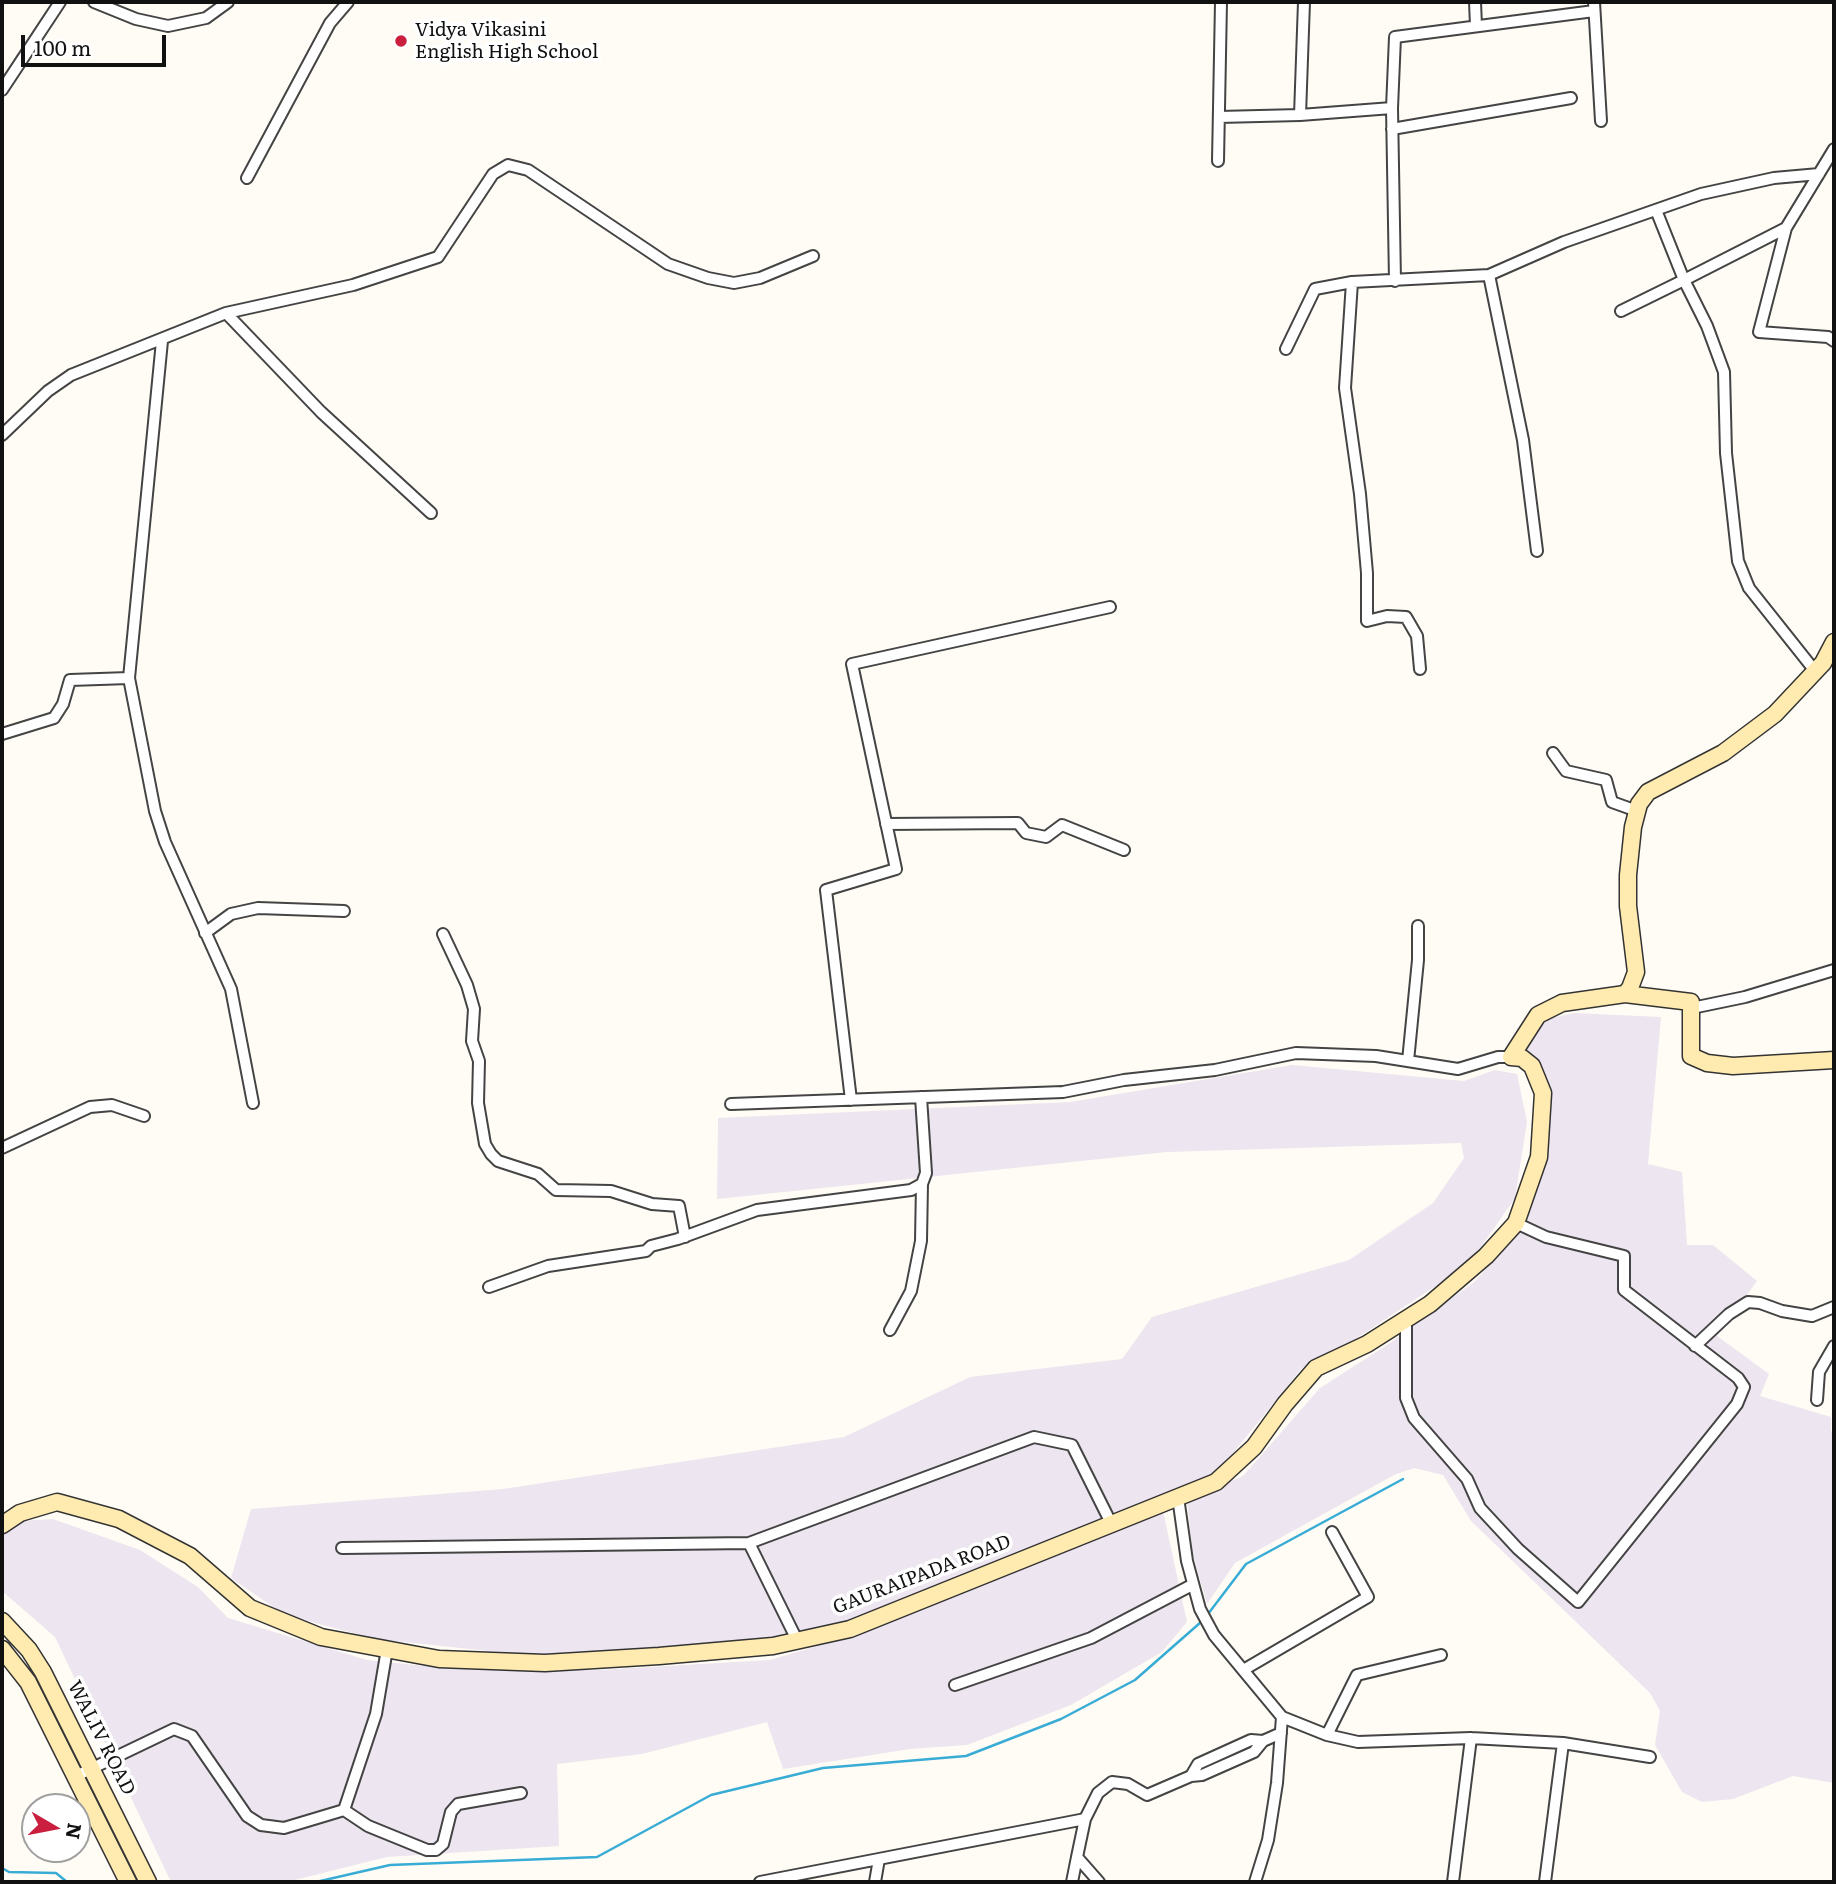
<!DOCTYPE html>
<style>
body{margin:0}
#map{position:relative;width:1836px;height:1884px;overflow:hidden;background:#fffcf5;font-family:Literata,serif}
canvas{display:block}
.frame{position:absolute;inset:0;border:4px solid #111;pointer-events:none}
.north{position:absolute;left:21px;top:1793px;width:70px;height:70px;box-sizing:border-box;background:#fff;border:2px solid #a0a0a0;border-radius:50%;rotate:100deg;font-size:19px;font-weight:700;line-height:28px;text-align:center;color:#111}
.north::after{content:'';display:block;margin:auto;width:24px;height:32px;background:#ca1f3f;clip-path:polygon(50% 0,100% 100%,50% 72%,0 100%)}
.scale{position:absolute;left:21px;top:35px;width:145px;height:32px;box-sizing:border-box;border:4px solid #111;border-top:0;padding-left:9px;font-size:21px;line-height:24px;white-space:nowrap;color:#111;-webkit-text-stroke:5px #fff;paint-order:stroke}
</style>
<div id="map">
<canvas width="1836" height="1884"></canvas>
<div class="frame"></div>
<div class="north">N</div>
<div class="scale">100 m</div>
</div>
<script>
const g = document.querySelector('canvas').getContext('2d');
g.lineJoin = 'round';
function paint(path, color) { g.fillStyle = color; g.fill(path, 'evenodd'); }
const poly = rows => new Path2D(rows.map(r => 'M' + r).join(''));
function trace(path, color, width, dash) { g.strokeStyle = color; g.lineWidth = width; g.lineCap = dash ? 'butt' : 'round'; g.setLineDash(dash || []); g.stroke(path); }
function drawText(font, color, halo, rows, align = 'center') {
  g.font = font + ' Literata,serif'; g.lineWidth = 7; g.setLineDash([]); g.textBaseline = 'middle'; g.strokeStyle = halo; g.fillStyle = color; for (const [text, x, y, turn = 0] of rows) {
    g.save(); g.translate(x, y); g.rotate((+turn || 0) * Math.PI / 180); g.textAlign = isNaN(turn) ? turn : align; if (halo) g.strokeText(text, 0, 0); g.fillText(text, 0, 0); g.restore();
  }
}
const industrial = poly([
 [1574,1013,1661,1017,1648,1164,1682,1172,1687,1245,1713,1245,1757,1281,1717,1336,1769,1374,1760,1396,1831,1417,1831,1431,1834,1433,1834,1783,1793,1776,1733,1799,1702,1802,1682,1792,1655,1745,1660,1711,1650,1693,1471,1521,1443,1475,1414,1468,1394,1475,1235,1563,1207,1604,1192,1552,1187,1500,1243,1476,1320,1388,1387,1345,1474,1282,1515,1238,1536,1187,1546,1102,1522,1051,1543,1020],
 [1292,1065,1464,1081,1495,1070,1517,1074,1527,1122,1515,1198,1469,1264,1354,1340,1302,1368,1229,1458,1203,1482,839,1628,773,1641,535,1656,376,1639,285,1615,231,1578,251,1509,503,1489,844,1437,970,1377,1122,1359,1152,1317,1349,1260,1433,1203,1464,1158,1461,1143,1167,1152,717,1199,718,1118,1070,1102],
 [1163,1511,1187,1622,1162,1652,1071,1705,967,1745,910,1749,783,1769,767,1722,642,1754,557,1764,559,1846,387,1857,287,1882,171,1882,55,1637,2,1591,2,1536,21,1521,53,1519,140,1550,198,1587,228,1618,367,1660,454,1669,599,1670,770,1660,851,1636]
]);
const stream = poly([
 [1208,1614,1246,1564,1403,1479],
 [2,1868,9,1872,56,1873,67,1882],
 [316,1882,390,1865,597,1857,711,1795,823,1768,966,1756,1061,1719,1135,1680,1201,1622]
]);
const street = poly([
 [94,2,136,19,168,26,206,18,228,2],
 [1475,2,1476,26],
 [1594,2,1601,121],
 [2,90,60,2],
 [1300,115,1304,2],
 [1219,117,1300,115,1392,108],
 [1392,129,1571,98],
 [1834,149,1786,228,1759,332,1828,337,1834,341],
 [1218,161,1221,2],
 [247,178,330,23,348,2],
 [1786,228,1684,280,1707,326,1724,372,1726,453,1738,561,1749,588,1815,671],
 [1395,281,1392,108,1395,37,1594,11],
 [1621,311,1684,280,1656,210],
 [226,313,321,412,431,513],
 [162,341,129,678,155,811,165,842,231,989,253,1103],
 [1286,349,1315,289,1352,282],
 [2,435,48,391,71,375,226,313,353,285,438,257,493,174,508,165,528,170,668,264,708,278,734,283,760,278,813,256],
 [1537,551,1523,440,1489,275,1564,242,1701,194,1774,178,1819,174],
 [1420,669,1417,636,1406,617,1387,616,1367,621,1367,573,1360,494,1345,388,1352,282,1489,275],
 [2,734,54,718,63,704,70,680,129,678],
 [1553,753,1566,771,1606,780,1612,802,1637,811],
 [886,824,1018,823,1026,833,1046,837,1062,825,1124,850],
 [205,933,231,914,258,908,344,911],
 [443,934,467,985,474,1009,472,1041,479,1061,478,1103,485,1144,491,1154,498,1161,538,1174,556,1190,611,1191,652,1204,679,1206,685,1237],
 [1692,1008,1745,997,1834,970],
 [1408,1061,1418,960,1418,926],
 [851,1100,826,890,896,869,852,664,1110,607],
 [731,1104,1063,1092,1124,1080,1215,1070,1296,1053,1376,1056,1458,1069,1498,1057,1511,1057],
 [2,1148,90,1107,112,1105,144,1116],
 [489,1287,548,1266,646,1251,651,1246,678,1239,757,1210,911,1190,922,1184,926,1173,921,1097],
 [1406,1319,1406,1398,1414,1418,1467,1479,1480,1508,1518,1549,1578,1602,1737,1404,1744,1387,1738,1378,1624,1290,1624,1256,1546,1237,1516,1223],
 [890,1330,911,1291,921,1241,922,1184],
 [1695,1346,1729,1314,1748,1302,1760,1303,1782,1311,1812,1316,1834,1307],
 [1817,1400,1819,1372,1834,1346],
 [1178,1497,1187,1561,1200,1609,1214,1635,1282,1717,1277,1783,1268,1840,1255,1882],
 [749,1543,797,1640],
 [342,1548,749,1543,1034,1437,1072,1445,1111,1523],
 [1245,1669,1368,1597,1332,1532],
 [955,1685,1091,1638,1192,1585],
 [1282,1717,1327,1735,1358,1742,1471,1738,1563,1743,1545,1882],
 [1327,1735,1357,1675,1441,1655],
 [1563,1743,1650,1757],
 [76,1776,174,1729,192,1736,247,1816,261,1825,284,1828,344,1810,368,1826,427,1850,436,1850,443,1844,451,1812,458,1804,521,1793],
 [1191,1776,1202,1775,1254,1752,1263,1741],
 [344,1810,376,1714,387,1649],
 [1077,1857,1085,1819],
 [760,1882,1085,1819,1098,1793,1112,1782,1128,1784,1147,1795,1191,1776,1198,1764,1251,1740,1263,1741,1281,1733],
 [875,1882,879,1859],
 [1072,1882,1077,1857,1099,1882],
 [1453,1882,1471,1738]
]);
const secondary = poly([
 [1625,994,1691,1002,1691,1056,1707,1063,1733,1066,1834,1060],
 [1511,1057,1538,1015,1562,1003,1625,994,1630,988,1636,972,1628,906,1628,875,1633,827,1639,804,1648,792,1723,753,1775,714,1823,663,1834,642],
 [2,1525,20,1513,57,1502,119,1519,190,1556,250,1608,321,1637,439,1659,545,1663,659,1656,773,1646,850,1629,1216,1482,1254,1447,1285,1404,1316,1368,1367,1344,1430,1304,1486,1256,1516,1223,1539,1157,1543,1093,1532,1066,1522,1058,1511,1057],
 [2,1621,29,1650,43,1672,148,1882],
 [2,1649,28,1682,128,1882]
]);
const markers = [
 [401,41,7,"#ca1f3f"]
];
const poiNames = [
 ["Vidya Vikasini",415,30],
 ["English High School",415,52]
];
const streetNames = [
 ["GAURAIPADA ROAD",922,1575,-21],
 ["WALIV ROAD",101,1738,63]
];
paint(industrial, '#ede5ef');
trace(stream, '#39acd5', 2.5);
trace(street, '#444', 14);
trace(secondary, '#333', 19);
trace(street, '#fff', 10);
trace(secondary, '#ffebb0', 16);
for (const [x, y, r, color] of markers) { const dot = new Path2D(); dot.arc(x, y, r, 0, 2 * Math.PI); g.fillStyle = color; g.fill(dot); trace(dot, '#fff', 2.5); }
drawText('19px', '#111', '#fff', poiNames, 'left');
drawText('19px', '#111', '#fff', streetNames);
</script>
